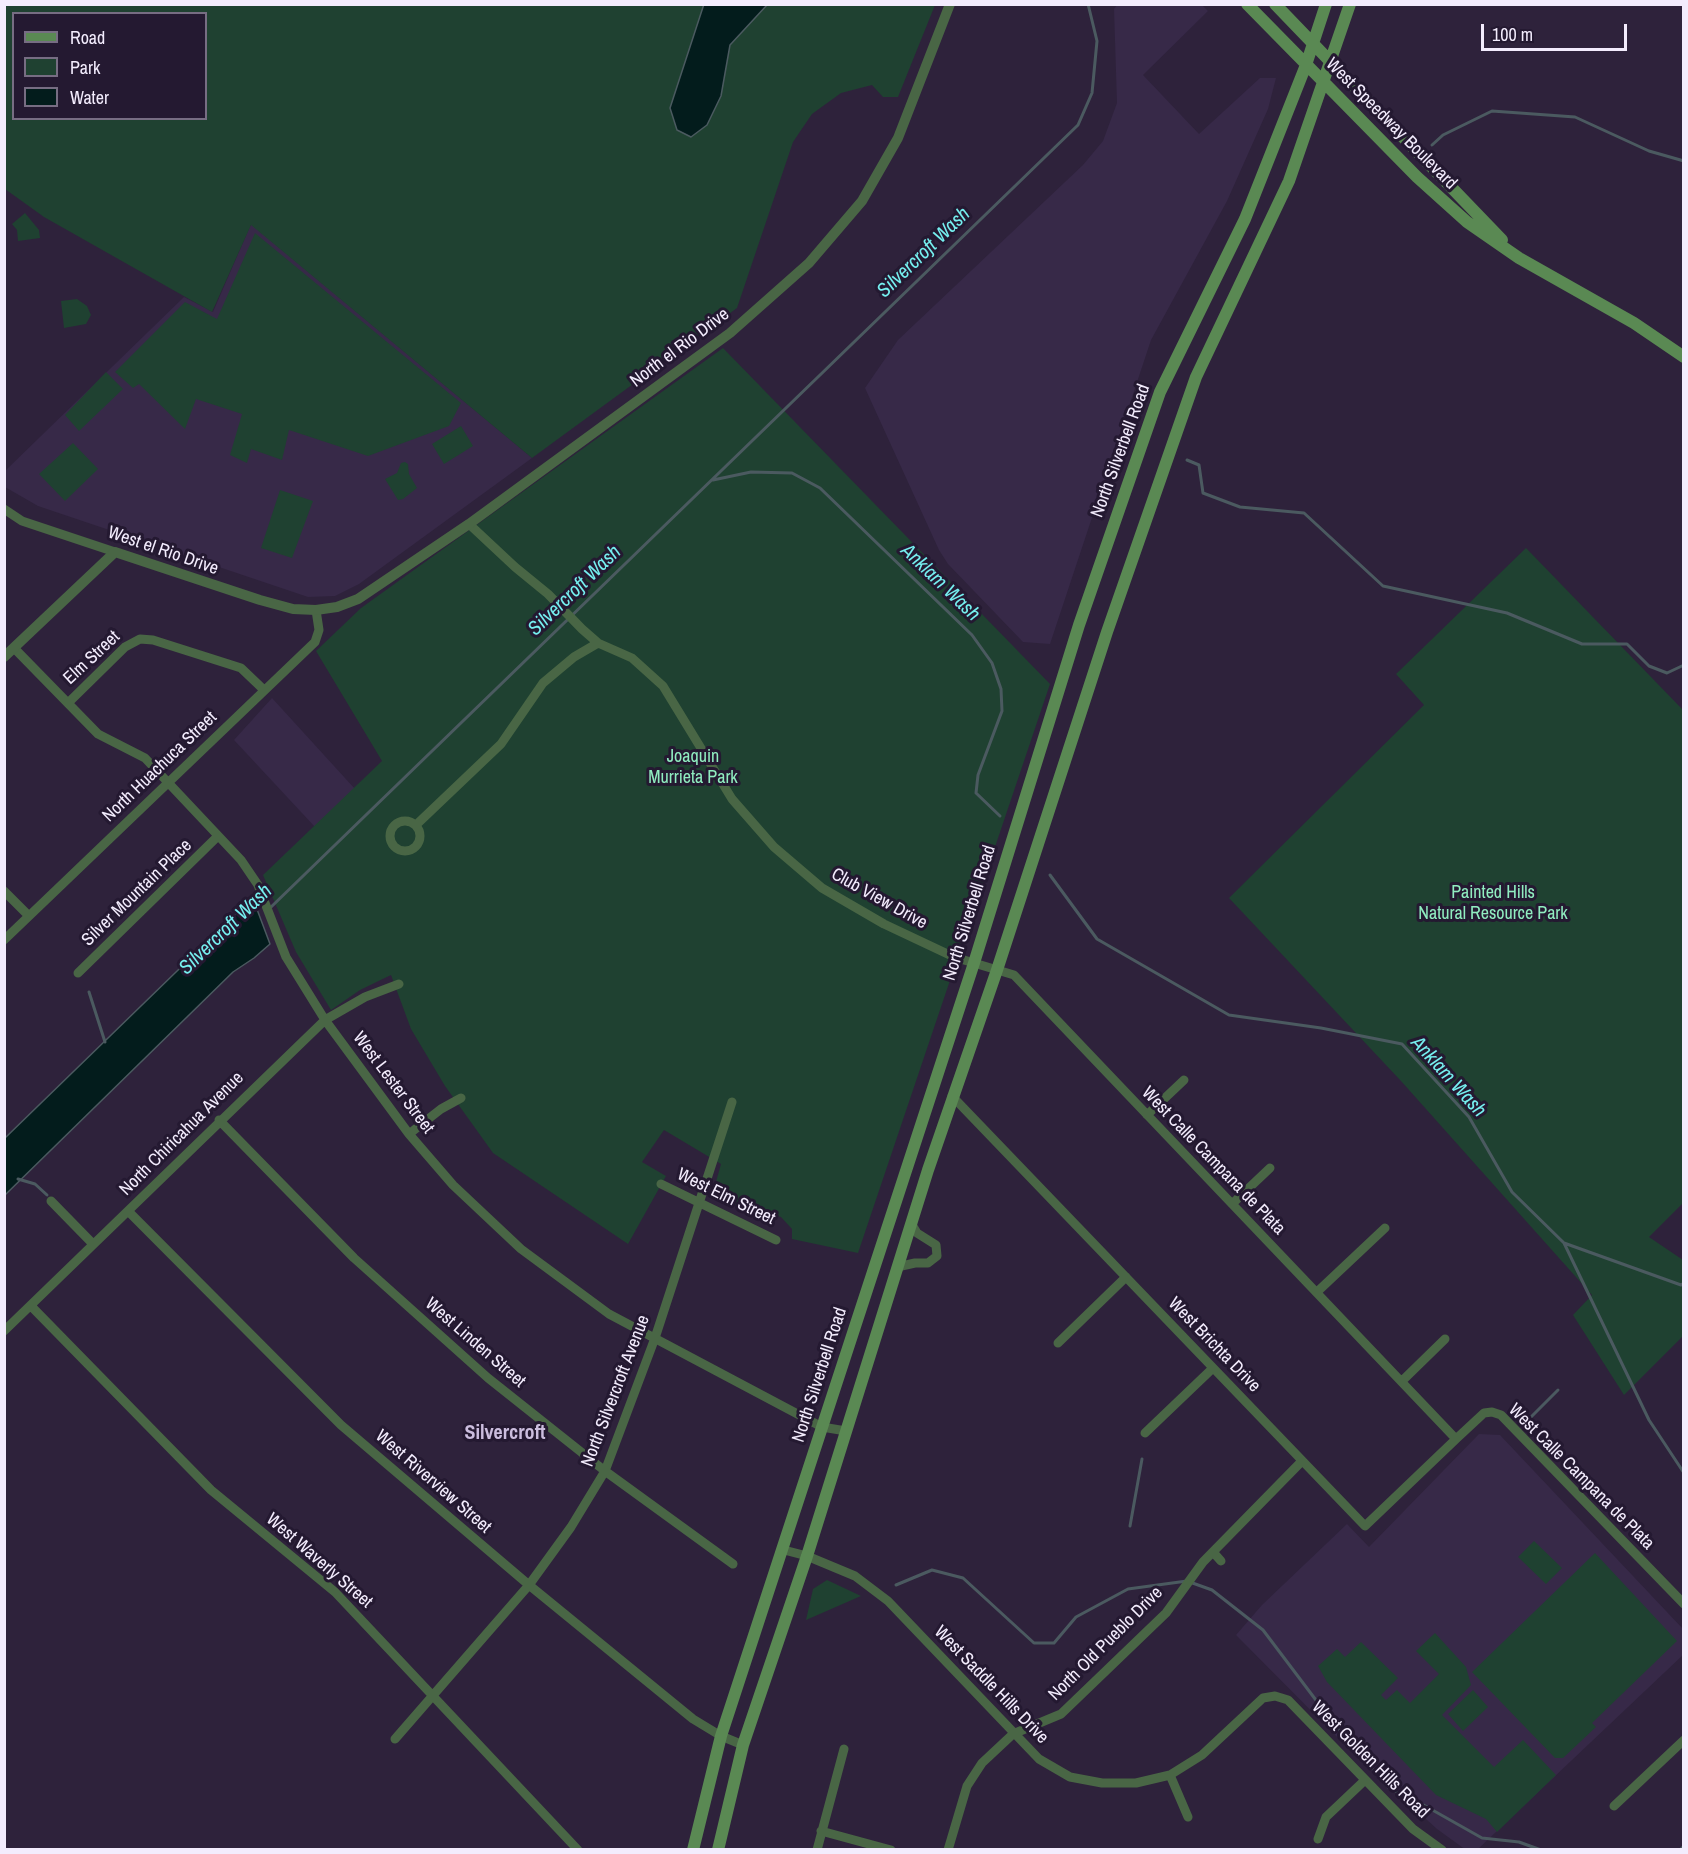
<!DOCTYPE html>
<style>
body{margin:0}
#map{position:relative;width:1688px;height:1854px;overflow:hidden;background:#2e223b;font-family:"Archivo Narrow",sans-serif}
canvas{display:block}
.frame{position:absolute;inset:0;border:6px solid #f3ecfd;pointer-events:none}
.legend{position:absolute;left:12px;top:12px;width:195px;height:108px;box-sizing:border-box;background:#241931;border:2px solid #776d83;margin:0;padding:8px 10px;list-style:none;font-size:18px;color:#f3ecfd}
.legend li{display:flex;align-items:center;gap:12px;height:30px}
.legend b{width:30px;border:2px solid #776d83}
.scale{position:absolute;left:1481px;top:24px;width:146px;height:27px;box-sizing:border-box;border:3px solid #f3ecfd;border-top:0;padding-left:8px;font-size:18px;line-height:21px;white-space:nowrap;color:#f3ecfd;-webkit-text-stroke:4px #241931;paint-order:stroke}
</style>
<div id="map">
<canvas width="1688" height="1854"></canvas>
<div class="frame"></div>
<ul class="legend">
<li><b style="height:8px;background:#5a8953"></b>Road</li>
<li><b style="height:16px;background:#1f4131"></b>Park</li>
<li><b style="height:16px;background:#031c1c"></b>Water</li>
</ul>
<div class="scale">100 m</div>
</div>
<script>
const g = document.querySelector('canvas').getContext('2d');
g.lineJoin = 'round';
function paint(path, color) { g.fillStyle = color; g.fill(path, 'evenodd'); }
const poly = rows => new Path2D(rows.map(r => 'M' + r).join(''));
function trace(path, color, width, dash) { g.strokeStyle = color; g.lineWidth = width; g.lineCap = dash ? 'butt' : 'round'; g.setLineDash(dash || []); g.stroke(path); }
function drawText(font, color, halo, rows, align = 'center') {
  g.font = font + ' "Archivo Narrow",sans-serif'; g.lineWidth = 6; g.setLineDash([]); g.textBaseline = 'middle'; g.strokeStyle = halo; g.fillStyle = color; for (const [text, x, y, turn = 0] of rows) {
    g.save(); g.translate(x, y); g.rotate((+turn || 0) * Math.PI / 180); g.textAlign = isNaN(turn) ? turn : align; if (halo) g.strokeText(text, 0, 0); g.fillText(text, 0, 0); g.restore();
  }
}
const built = poly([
 [1117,5,1202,5,1208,11,1143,75,1199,134,1260,78,1276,78,1268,109,1227,201,1151,340,1050,644,1023,642,948,564,939,550,865,388,898,340,1083,165,1103,141,1117,103,1114,9],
 [251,224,532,458,359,584,335,596,308,597,38,506,5,487,5,471,184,297,213,312],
 [272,698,355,789,315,827,234,740],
 [1479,1434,1500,1435,1683,1629,1684,1654,1478,1849,1466,1850,1437,1829,1351,1751,1236,1635,1262,1605,1347,1524,1369,1547]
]);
const green = poly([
 [5,5,935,5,898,97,883,97,872,85,841,93,812,114,793,142,737,308,532,458,251,225,212,312,44,217,5,189],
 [14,14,206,14,206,118,14,118],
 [25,213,39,230,40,238,18,241,17,230,12,224],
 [255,233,461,403,449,426,368,456,289,430,282,460,251,449,247,463,230,455,242,414,196,399,185,429,139,384,133,388,115,372,185,302,217,319],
 [77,299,87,306,91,315,86,324,64,328,61,301],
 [723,348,1050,684,858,1253,792,1239,792,1229,781,1217,773,1215,763,1217,712,1196,721,1164,664,1130,642,1162,666,1176,628,1244,493,1153,445,1086,411,1029,391,975,360,990,331,1010,296,952,263,875,382,761,316,651,361,608],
 [106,372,123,389,79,431,65,415],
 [461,426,473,446,444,464,432,444],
 [73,443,98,469,65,501,39,474],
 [405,462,408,464,409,474,417,488,403,499,398,500,385,479,397,473,401,463],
 [280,490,313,501,292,558,261,548],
 [1526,548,1683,710,1683,1203,1649,1237,1683,1260,1683,1336,1624,1395,1573,1315,1592,1295,1401,1081,1229,898,1424,705,1396,674],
 [1534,1541,1562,1568,1546,1584,1518,1557],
 [1595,1553,1677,1641,1592,1723,1596,1727,1563,1758,1555,1758,1472,1672],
 [827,1580,861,1596,806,1620,813,1589],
 [1435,1633,1466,1667,1471,1685,1442,1715,1494,1767,1523,1740,1556,1775,1497,1832,1486,1819,1436,1795,1327,1682,1318,1666,1337,1649,1345,1657,1361,1642,1398,1678,1381,1695,1386,1700,1397,1690,1410,1703,1439,1674,1416,1651],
 [1473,1690,1488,1707,1463,1731,1448,1714]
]);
const water = poly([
 [704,4,767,5,730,45,721,96,707,125,691,137,677,130,670,108,704,4],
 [255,904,270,944,254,958,233,972,5,1195,5,1138,244,906,255,904]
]);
const stream = poly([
 [1432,145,1443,135,1492,111,1575,117,1649,151,1684,161],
 [1187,460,1199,465,1203,493,1240,507,1304,513,1383,586,1507,613,1582,644,1627,644,1649,666,1667,673,1684,665],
 [713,480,751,472,792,473,820,488,972,635,992,663,1001,689,1002,711,978,775,976,793,1000,816],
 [1050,875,1097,939,1229,1015,1321,1028,1402,1044,1469,1117,1512,1192,1564,1243,1649,1420,1684,1473],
 [270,908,1078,125,1092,93,1097,41,1088,4],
 [89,992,105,1042],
 [18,1179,35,1184,47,1195],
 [1564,1243,1681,1285,1684,1283],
 [1527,1421,1558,1390],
 [1130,1526,1142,1459],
 [896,1585,932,1570,963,1578,1034,1643,1054,1643,1076,1617,1128,1589,1187,1581,1212,1590,1263,1630,1334,1724,1389,1788,1420,1803,1482,1838,1519,1842,1541,1850],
 [1680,1850,1684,1846]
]);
const minor = poly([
 [4,509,22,521,115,552],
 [469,524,515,567,548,594,582,629,598,643,632,658,663,686,732,799,774,847,822,888,884,924,954,957,1014,975,1456,1439,1484,1413,1492,1412,1501,1415,1684,1604],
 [14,648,98,734,145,758,241,860,258,885,286,957,325,1020,409,1134,453,1185,521,1249,609,1314,822,1427,846,1431],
 [68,703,125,647,140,639,153,640,241,668,264,690],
 '390 836a15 15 0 1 1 30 0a15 15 0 1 1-30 0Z',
 [416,825,501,744,543,683,574,657,598,643],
 [4,891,29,916],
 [4,940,315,642,319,630,316,610],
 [78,973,218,836],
 [952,1096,1365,1526,1456,1439],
 [1147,1115,1184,1080],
 [219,1120,354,1258,488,1378,605,1471,733,1564],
 [409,1134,441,1109,461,1098],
 [661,1184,776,1240],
 [51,1201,93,1244],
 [1232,1204,1270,1168],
 [128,1211,341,1425,529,1585,693,1719,721,1736,743,1745],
 [897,1267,915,1263,928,1263,937,1256,936,1245,917,1233,911,1223],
 [1317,1292,1385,1228],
 [31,1306,211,1490,335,1592,578,1850],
 [4,1331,325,1020,365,997,399,984],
 [1058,1343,1126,1277],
 [1402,1381,1445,1339],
 [1145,1433,1213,1368],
 [784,1550,807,1556,855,1576,888,1601,1039,1759,1070,1777,1102,1783,1136,1783,1170,1775,1202,1755,1263,1698,1275,1696,1288,1700,1413,1829,1442,1850],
 [1213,1552,1221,1561],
 [395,1739,529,1585,571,1527,605,1471,655,1338,732,1102],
 [1170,1775,1188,1817],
 [1614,1806,1684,1740],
 [821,1831,891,1850],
 [1318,1839,1326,1817,1364,1781],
 [817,1850,844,1749],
 [948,1850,967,1786,982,1763,1013,1734,1061,1714,1166,1613,1203,1562,1302,1461]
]);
const tertiary = poly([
 [4,657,115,552,260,600,293,609,316,610,337,607,358,599,469,524,730,333,809,263,862,201,898,138,950,4]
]);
const secondary = poly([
 [1247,4,1417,177,1467,222,1519,258,1634,323,1684,357],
 [1275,4,1502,240],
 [693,1850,721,1736,974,963,1079,625,1160,392,1245,219,1306,65,1326,4],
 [718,1850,743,1745,807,1556,928,1170,997,970,1107,632,1196,377,1289,181,1350,4]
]);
const streetNames = [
 ["West Speedway Boulevard",1391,124,45],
 ["North el Rio Drive",680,348,-37],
 ["North Silverbell Road",1121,451,-70],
 ["West el Rio Drive",163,551,19],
 ["Elm Street",92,658,-43],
 ["North Huachuca Street",160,767,-44],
 ["Silver Mountain Place",137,893,-44],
 ["Club View Drive",879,899,29],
 ["North Silverbell Road",970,913,-73],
 ["West Lester Street",393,1083,53],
 ["North Chiricahua Avenue",182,1134,-45],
 ["West Calle Campana de Plata",1213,1161,46],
 ["West Elm Street",726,1197,26],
 ["West Linden Street",475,1343,41],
 ["West Brichta Drive",1214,1345,46],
 ["North Silverbell Road",820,1375,-72],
 ["North Silvercroft Avenue",616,1391,-69],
 ["West Calle Campana de Plata",1581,1477,45],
 ["West Riverview Street",433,1482,41],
 ["West Waverly Street",319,1561,41],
 ["North Old Pueblo Drive",1106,1644,-45],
 ["West Saddle Hills Drive",991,1685,46],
 ["West Golden Hills Road",1370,1760,45]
];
const parkNames = [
 ["Joaquin",693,757],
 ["Murrieta Park",693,778],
 ["Painted Hills",1493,893],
 ["Natural Resource Park",1493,914]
];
const waterNames = [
 ["Silvercroft Wash",924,253,-44],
 ["Anklam Wash",940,583,44],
 ["Silvercroft Wash",575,591,-44],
 ["Silvercroft Wash",226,930,-44],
 ["Anklam Wash",1448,1077,48]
];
const neighbourhoodNames = [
 ["Silvercroft",505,1434]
];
paint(built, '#372948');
paint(green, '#1f4131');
paint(water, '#031c1c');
trace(water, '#4b5a60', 1.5);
trace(stream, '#4b5a60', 3);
trace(minor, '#496645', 9);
trace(tertiary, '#496645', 10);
trace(secondary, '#5a8953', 12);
drawText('18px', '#f3ecfd', '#241931', streetNames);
drawText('18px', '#90edc0', '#241931', parkNames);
drawText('italic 20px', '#76f0f0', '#241931', waterNames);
drawText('bold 20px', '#cbbdde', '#241931', neighbourhoodNames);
</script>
